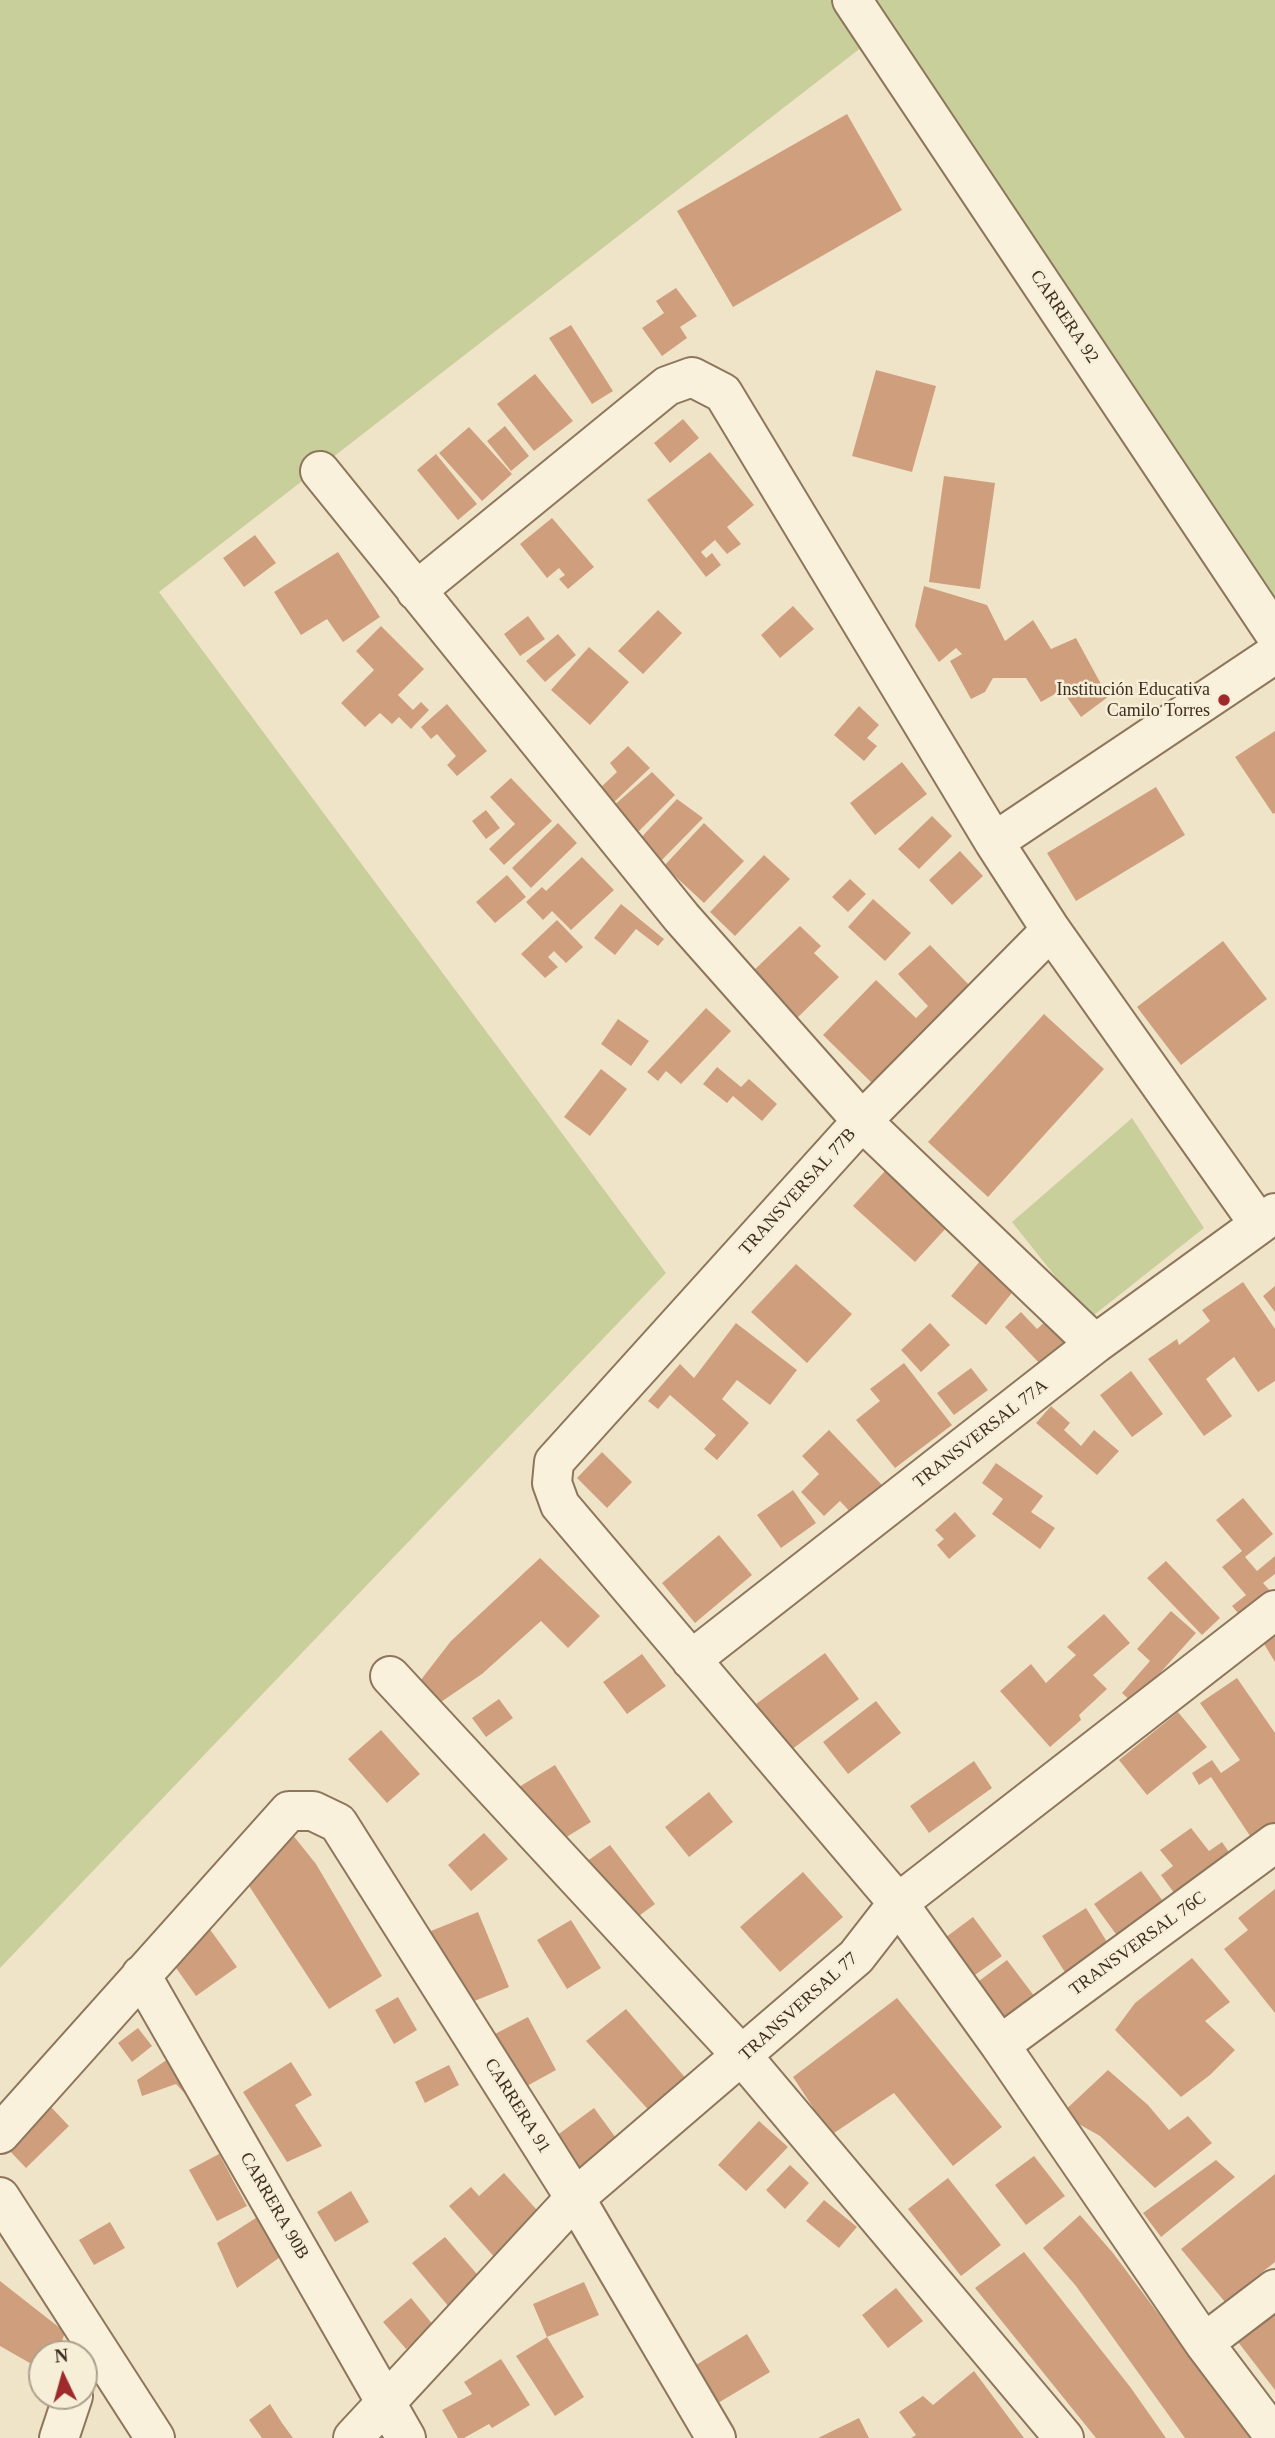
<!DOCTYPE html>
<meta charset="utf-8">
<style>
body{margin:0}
#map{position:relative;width:1275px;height:2438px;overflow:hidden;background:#f0e4c8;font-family:"Times New Roman",serif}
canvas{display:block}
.north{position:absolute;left:28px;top:2340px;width:70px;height:70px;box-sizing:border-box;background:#f7eed8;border:2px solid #ada18e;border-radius:50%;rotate:355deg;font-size:19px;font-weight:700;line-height:28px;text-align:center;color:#3d2e20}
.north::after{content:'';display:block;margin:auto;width:24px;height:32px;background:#9e2a2b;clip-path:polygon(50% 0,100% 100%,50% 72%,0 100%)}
</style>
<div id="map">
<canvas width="1275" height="2438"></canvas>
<div class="north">N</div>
</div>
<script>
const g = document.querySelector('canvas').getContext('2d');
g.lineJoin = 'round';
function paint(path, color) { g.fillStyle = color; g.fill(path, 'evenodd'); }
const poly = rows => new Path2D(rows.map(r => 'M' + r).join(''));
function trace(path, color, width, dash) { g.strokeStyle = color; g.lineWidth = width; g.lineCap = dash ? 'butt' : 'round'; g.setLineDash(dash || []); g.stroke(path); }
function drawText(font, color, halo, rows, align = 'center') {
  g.font = font + ' "Times New Roman",serif'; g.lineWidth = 5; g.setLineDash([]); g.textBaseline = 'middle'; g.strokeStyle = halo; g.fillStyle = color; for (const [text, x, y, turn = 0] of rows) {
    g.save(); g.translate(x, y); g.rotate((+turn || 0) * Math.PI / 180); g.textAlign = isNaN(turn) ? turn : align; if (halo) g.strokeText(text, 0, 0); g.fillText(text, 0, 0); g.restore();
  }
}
const green = poly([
 [0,0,1275,0,1275,635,871,40,159,592,666,1273,0,1968],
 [1132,1118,1204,1228,1089,1319,1012,1222]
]);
const building = poly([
 [847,114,902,210,733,307,677,211],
 [676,288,697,316,680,327,687,338,662,356,642,328,664,313,656,301],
 [571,325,613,391,592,404,549,338],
 [876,370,936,386,912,472,852,456],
 [535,374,573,421,534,451,497,404],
 [683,419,699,438,670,463,654,443],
 [505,426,529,456,511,471,487,441],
 [469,427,512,474,482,501,439,453],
 [710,452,754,505,727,527,741,544,727,554,715,540,701,552,706,558,712,553,721,565,706,577,647,500],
 [436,454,477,504,458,520,417,470],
 [944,476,995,483,980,589,929,582],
 [552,518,594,567,568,589,559,579,565,575,559,568,547,578,520,544],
 [255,535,276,563,244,587,223,558],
 [338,552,380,617,343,642,327,619,301,635,274,592],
 [924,586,987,605,1005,641,1033,620,1051,649,1076,638,1108,697,1081,717,1062,690,1041,702,1026,678,993,678,985,692,971,699,950,661,962,654,956,648,939,662,915,626],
 [793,606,814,629,780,658,761,635],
 [658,610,682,633,643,674,618,651],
 [528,616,545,639,520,656,504,634],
 [381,626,424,669,398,695,413,710,421,702,429,710,411,729,399,717,392,724,380,713,365,727,341,703,374,670,356,651],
 [558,634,576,655,545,682,526,661],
 [589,647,629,682,590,725,551,690],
 [447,704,487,751,457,776,447,765,456,756,437,734,431,739,421,727],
 [859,706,879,725,867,738,877,746,864,761,834,735],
 [1275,731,1275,813,1273,814,1235,757],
 [628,746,650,768,613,803,600,788,617,772,610,763],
 [902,762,927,794,875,835,850,803],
 [652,772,675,795,636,834,612,807],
 [511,778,552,821,504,865,489,849,515,824,490,797],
 [1156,787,1185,835,1076,901,1047,853],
 [677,799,703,818,658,864,637,842],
 [486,810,500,828,486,839,472,821],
 [932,816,952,836,919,869,898,849],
 [558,823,577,843,531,888,512,868],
 [704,823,744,861,704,903,664,866],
 [960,851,983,876,952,905,929,880],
 [764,855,790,879,735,936,710,912],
 [582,857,614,890,571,930,552,911,543,920,526,902,542,887,546,891],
 [507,875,526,897,495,923,476,902],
 [850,879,866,894,848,912,832,897],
 [873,899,911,933,885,961,848,927],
 [621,904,664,939,658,946,636,929,615,955,594,938],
 [557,920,583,947,566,963,554,951,548,957,558,967,545,978,521,954],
 [800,926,821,946,814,953,839,977,794,1021,750,974],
 [1223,941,1267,999,1181,1065,1137,1007],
 [930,945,972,988,873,1084,823,1035,876,980,916,1018,928,1006,898,974],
 [706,1008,731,1031,681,1084,666,1071,658,1081,647,1072],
 [1044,1014,1104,1069,988,1197,928,1142],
 [618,1019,649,1041,631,1066,601,1044],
 [717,1067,741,1087,749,1079,777,1104,762,1121,733,1096,727,1103,703,1084],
 [601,1069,627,1089,590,1136,564,1117],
 [885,1171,947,1227,915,1262,853,1206],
 [980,1261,1015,1289,986,1325,951,1296],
 [796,1264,852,1314,807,1363,751,1312],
 [1243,1282,1275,1329,1275,1381,1258,1392,1234,1357,1206,1379,1232,1416,1204,1436,1148,1359,1177,1339,1179,1345,1210,1321,1202,1310],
 [1275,1286,1275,1312,1263,1296],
 [1021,1312,1037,1329,1050,1317,1071,1339,1042,1366,1005,1327],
 [736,1323,797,1370,770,1405,737,1380,722,1399,749,1423,717,1460,704,1449,716,1435,670,1395,658,1409,648,1401,680,1364,694,1378],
 [930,1323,950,1345,921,1372,901,1350],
 [904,1363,952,1425,895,1468,856,1420,880,1401,870,1389],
 [971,1368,988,1390,954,1415,937,1393],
 [1131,1371,1163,1414,1132,1437,1100,1395],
 [1051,1406,1070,1423,1064,1430,1081,1446,1094,1430,1119,1451,1097,1475,1036,1423],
 [829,1430,884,1487,854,1516,840,1501,824,1516,801,1492,819,1474,802,1456],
 [602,1452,632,1482,607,1508,577,1478],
 [996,1463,1043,1496,1031,1512,1055,1528,1040,1549,992,1514,1003,1499,982,1483],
 [793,1490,816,1523,781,1548,757,1515],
 [1243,1498,1273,1534,1245,1557,1257,1571,1275,1556,1275,1574,1263,1583,1272,1593,1242,1618,1232,1606,1246,1595,1222,1567,1242,1551,1216,1520],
 [955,1512,976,1536,949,1559,937,1545,944,1539,935,1530],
 [719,1535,752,1575,695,1623,662,1583],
 [540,1558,600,1616,568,1648,541,1621,482,1674,438,1704,420,1681,451,1641],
 [1166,1561,1220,1618,1202,1635,1147,1578],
 [1171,1611,1196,1633,1133,1703,1122,1693,1150,1661,1137,1649],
 [1104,1614,1130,1643,1093,1675,1107,1689,1079,1715,1081,1720,1050,1747,1000,1691,1031,1664,1046,1683,1076,1655,1067,1647],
 [1275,1630,1275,1662,1261,1639],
 [825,1653,859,1699,791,1750,756,1704],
 [642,1654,666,1686,627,1714,603,1682],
 [1237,1678,1275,1733,1275,1827,1254,1842,1211,1777,1199,1785,1192,1773,1212,1760,1221,1773,1240,1760,1200,1703],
 [499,1699,513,1718,486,1737,472,1718],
 [876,1701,901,1733,848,1774,823,1742],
 [1178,1712,1207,1747,1147,1795,1119,1760],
 [381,1730,420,1774,387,1803,348,1759],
 [974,1761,992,1788,929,1833,910,1806],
 [555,1765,591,1822,555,1844,519,1787],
 [709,1792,733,1822,689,1857,665,1827],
 [1191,1828,1209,1851,1222,1842,1235,1861,1180,1901,1161,1875,1173,1866,1160,1850],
 [484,1833,508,1859,471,1891,448,1865],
 [292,1834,316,1864,382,1976,329,2009,240,1872],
 [610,1845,655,1904,628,1924,583,1864],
 [1141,1871,1168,1908,1121,1941,1094,1904],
 [803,1872,843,1917,780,1972,740,1927],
 [1275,1889,1275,2013,1224,1949,1248,1930,1238,1918],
 [1086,1908,1112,1950,1068,1977,1042,1936],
 [478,1912,509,1987,462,2006,431,1931],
 [973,1917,1002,1956,962,1984,934,1946],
 [571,1920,601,1968,567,1989,537,1940],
 [209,1928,237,1967,196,1996,169,1958],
 [1192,1958,1230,2002,1205,2021,1235,2050,1210,2075,1181,2097,1115,2030,1135,2003],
 [1007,1960,1035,1997,999,2024,971,1987],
 [398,1997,417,2030,394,2044,375,2010],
 [897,1998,1002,2127,953,2166,894,2093,831,2135,793,2077],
 [626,2009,689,2082,653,2115,586,2041],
 [528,2017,556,2070,516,2092,487,2038],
 [138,2028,152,2046,132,2062,118,2043],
 [174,2055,190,2099,176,2084,142,2096,137,2080],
 [291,2062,312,2095,295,2105,322,2146,287,2162,243,2092],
 [449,2065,459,2085,425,2103,415,2082],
 [1108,2070,1148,2105,1169,2130,1188,2116,1212,2143,1155,2188,1100,2136,1061,2114],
 [50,2106,69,2126,26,2168,6,2147],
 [594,2108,624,2149,582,2180,552,2139],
 [759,2121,788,2147,746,2191,718,2165],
 [219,2154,247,2206,217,2221,189,2170],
 [1034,2156,1065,2196,1026,2225,995,2185],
 [1216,2160,1235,2177,1161,2237,1143,2213],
 [790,2165,809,2183,785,2209,766,2190],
 [504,2173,544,2218,497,2260,449,2206,471,2187,479,2196],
 [1275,2174,1275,2262,1225,2302,1181,2249],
 [948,2178,1001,2245,961,2276,908,2209],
 [351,2191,369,2222,335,2242,317,2212],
 [824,2200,857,2227,839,2248,806,2221],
 [262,2214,283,2255,237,2288,217,2243],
 [1080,2215,1113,2253,1251,2438,1185,2438,1076,2286,1043,2248],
 [110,2222,125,2248,94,2265,79,2240],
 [445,2237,482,2280,449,2307,412,2263],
 [1024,2252,1131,2388,1166,2438,1096,2438,975,2288],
 [0,2281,65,2332,58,2354,42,2354,42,2370,0,2346],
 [584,2282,599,2315,547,2337,584,2397,555,2416,516,2356,547,2337,533,2304],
 [896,2288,923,2321,888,2348,862,2315],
 [411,2298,434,2326,406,2349,383,2322],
 [1275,2310,1275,2390,1235,2338],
 [747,2334,770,2372,713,2406,691,2368],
 [501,2359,530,2405,492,2428,489,2424,464,2438,458,2438,442,2410,472,2394,464,2382],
 [974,2371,1024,2438,911,2438,916,2435,899,2412,923,2396,933,2405],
 [270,2404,282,2423,293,2438,262,2438,249,2420],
 [859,2418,869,2438,818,2438]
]);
const minor = poly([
 [852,0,1275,634],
 [320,471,682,918,862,1121,1095,1344],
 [416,591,667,386,692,377,723,393,994,842,1051,930,1259,1224],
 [994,842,1275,654],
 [1051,930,862,1121,554,1462,552,1483,560,1505,898,1903,1000,2045,1204,2343,1275,2437],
 [691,1660,1095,1344,1275,1213],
 [390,1676,743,2057,1064,2438],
 [141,1975,406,2438],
 [1000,2045,1275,1843],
 [0,2134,289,1811,313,1811,338,1823,575,2198,716,2438],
 [0,2197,155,2438],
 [1204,2343,1275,2289],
 [59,2438,73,2396],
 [353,2438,575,2198,856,1957,898,1903,1275,1610]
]);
const markers = [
 [1224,700,7,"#9e2a2b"]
];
const streetNames = [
 ["CARRERA 92",1064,317,56],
 ["TRANSVERSAL 77B",798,1192,-48],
 ["TRANSVERSAL 77A",981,1434,-38],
 ["TRANSVERSAL 76C",1138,1944,-36],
 ["TRANSVERSAL 77",799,2007,-42],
 ["CARRERA 91",517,2106,58],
 ["CARRERA 90B",274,2206,60]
];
const poiNames = [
 ["Institución Educativa",1210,690],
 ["Camilo Torres",1210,711]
];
paint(green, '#c9cf9b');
paint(building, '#cf9f7d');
trace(minor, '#8d765c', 42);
trace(minor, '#faf1dc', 38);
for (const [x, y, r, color] of markers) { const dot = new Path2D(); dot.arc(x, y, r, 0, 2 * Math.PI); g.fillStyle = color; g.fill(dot); trace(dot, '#f7eed8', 2.5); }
drawText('18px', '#3d2e20', '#f7eed8', streetNames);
drawText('18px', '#3d2e20', '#f7eed8', poiNames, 'right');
</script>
